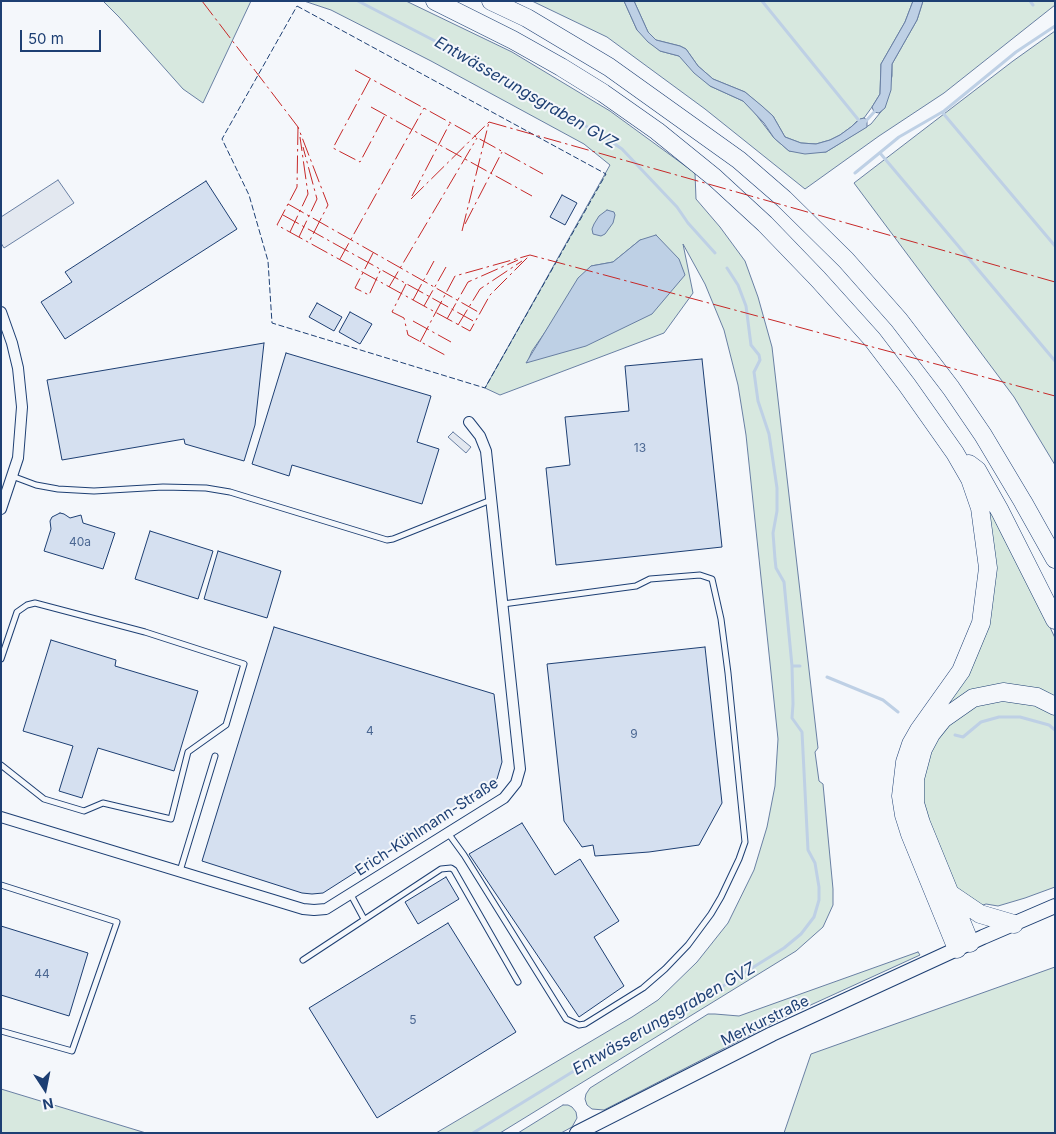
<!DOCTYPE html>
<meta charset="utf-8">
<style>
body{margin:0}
#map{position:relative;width:1056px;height:1134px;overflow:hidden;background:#f4f7fb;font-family:Inter,sans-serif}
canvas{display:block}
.frame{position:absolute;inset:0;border:2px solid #1d3f73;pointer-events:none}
.north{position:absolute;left:20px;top:1064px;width:50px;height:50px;-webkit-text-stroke:4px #f4f7fb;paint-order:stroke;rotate:169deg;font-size:14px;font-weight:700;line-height:20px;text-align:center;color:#1d3f73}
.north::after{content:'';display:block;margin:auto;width:18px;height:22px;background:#1d3f73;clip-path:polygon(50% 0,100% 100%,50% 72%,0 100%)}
.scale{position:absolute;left:20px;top:30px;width:81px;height:22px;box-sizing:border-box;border:2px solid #1d3f73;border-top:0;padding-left:6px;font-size:15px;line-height:18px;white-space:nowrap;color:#1d3f73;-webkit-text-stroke:4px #f4f7fb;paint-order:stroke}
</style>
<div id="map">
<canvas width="1056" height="1134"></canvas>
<div class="frame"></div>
<div class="north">N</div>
<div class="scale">50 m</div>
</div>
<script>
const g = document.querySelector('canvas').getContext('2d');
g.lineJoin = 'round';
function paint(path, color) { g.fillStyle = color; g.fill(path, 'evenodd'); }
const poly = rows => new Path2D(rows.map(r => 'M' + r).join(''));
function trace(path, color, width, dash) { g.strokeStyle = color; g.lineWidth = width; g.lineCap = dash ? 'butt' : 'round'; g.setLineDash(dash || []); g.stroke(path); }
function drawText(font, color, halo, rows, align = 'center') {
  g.font = font + ' Inter,sans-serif'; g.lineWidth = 4; g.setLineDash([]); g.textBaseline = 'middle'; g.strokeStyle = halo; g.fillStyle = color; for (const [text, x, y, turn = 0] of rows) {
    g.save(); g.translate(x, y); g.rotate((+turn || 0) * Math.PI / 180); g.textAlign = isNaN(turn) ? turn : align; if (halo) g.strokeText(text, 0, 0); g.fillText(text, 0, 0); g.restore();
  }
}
const green = poly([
 [103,1,251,1,203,103,183,89,119,17,103,1],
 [304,1,406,1,512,52,610,111,695,173,696,199,720,227,745,261,758,297,772,347,818,748,815,752,819,781,823,784,833,889,833,905,823,927,796,951,500,1133,436,1133,632,1017,658,1000,697,962,728,923,754,870,767,827,775,786,778,739,746,435,738,385,724,330,705,284,683,244,693,293,664,333,500,395,485,388,610,165,584,144,431,61,331,10,304,1],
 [640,240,527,363,532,351,591,266,613,262,640,240],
 [532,1,624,1,637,30,660,51,679,56,710,86,743,101,754,112,774,138,789,151,826,152,871,124,884,108,892,76,892,64,917,20,923,1,1055,1,1055,5,944,93,879,136,805,189,705,109,607,37,532,1],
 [634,1,913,1,905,22,881,64,880,94,872,107,864,118,858,120,851,127,840,135,830,140,816,144,801,143,785,137,773,116,745,92,713,79,698,66,686,49,680,46,656,40,648,32,634,1],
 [1055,31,1055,465,1014,397,854,183,1013,61,1055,31],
 [986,503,1020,563,1055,638,1055,698,999,689,935,723,971,664,986,503],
 [1016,697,1055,710,1055,887,1025,898,998,906,986,904,980,906,961,900,923,817,921,764,936,736,957,715,984,701,1016,697],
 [918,952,920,955,791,1014,604,1110,592,1109,587,1105,585,1099,586,1094,590,1088,708,1014,715,1014,739,1016,918,952],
 [1055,967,1055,1133,784,1133,811,1054,1055,967],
 [1,1089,146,1133,1,1133,1,1089],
 [563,1105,568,1105,572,1107,576,1112,577,1118,572,1127,561,1133,518,1133,563,1105]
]);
const parking = poly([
 [58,180,74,203,4,248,1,243,1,217,58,180],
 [453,432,471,447,466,453,448,437,453,432]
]);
const water = poly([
 [624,1,634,1,648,32,656,40,680,46,686,49,698,66,713,79,745,92,762,106,773,116,785,137,801,143,816,144,830,140,840,135,851,127,860,119,864,118,867,120,867,127,826,152,805,154,789,151,774,138,764,123,743,101,710,86,694,73,679,56,660,51,648,42,637,30,624,1],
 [913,1,923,1,917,20,892,64,891,90,885,108,879,113,874,112,872,107,880,94,881,64,905,22,913,1],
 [607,210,614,212,615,215,613,223,605,234,601,236,593,234,592,229,594,224,599,216,607,210],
 [656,235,679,259,685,275,652,314,586,346,526,363,578,278,591,266,613,262,640,240,656,235]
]);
const stream = poly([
 [358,1,435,41,442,48,497,73,528,91,548,106,597,132,622,149,677,207,688,223,715,253],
 [762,1,861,123],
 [1030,1,1033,5],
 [942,112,1055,246],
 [865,122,876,110],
 [880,153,1055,361],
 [855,173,899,137,944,111,1016,52,1055,26],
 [792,666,800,666],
 [827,677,883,700,898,712],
 [955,735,963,737,981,722,999,717,1020,717,1049,725,1055,730],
 [473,1133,626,1039,680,1013,784,948,801,934,814,917,819,900,819,887,815,863,808,850,802,732,792,718,793,704,792,666,784,582,776,568,775,559,773,533,777,511,777,488,769,434,758,401,754,372,760,360,759,355,751,345,746,306,738,285,727,268]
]);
const building = poly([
 [206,181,237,229,65,339,41,302,72,282,65,272,206,181],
 [562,195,577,203,565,225,550,217,562,195],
 [317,303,342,317,334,331,309,317,317,303],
 [350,312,372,324,360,344,339,332,350,312],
 [264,343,255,425,244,461,185,444,184,439,62,460,47,380,264,343],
 [286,353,431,396,417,442,439,449,422,504,292,465,289,476,252,464,286,353],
 [702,359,722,547,556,565,546,468,570,465,565,417,629,411,625,366,702,359],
 [60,513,64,514,70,518,81,515,83,523,115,533,103,569,44,551,51,529,50,521,52,517,60,513],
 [150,531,213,551,198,599,135,579,150,531],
 [218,551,281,571,267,618,204,599,218,551],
 [274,627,494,694,502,762,497,779,489,787,323,893,312,894,302,893,202,861,274,627],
 [51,640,116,660,115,666,198,691,174,771,98,748,82,798,59,791,73,746,23,731,51,640],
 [705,647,722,803,699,845,649,852,595,856,593,845,582,847,564,821,547,664,705,647],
 [522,823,555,875,580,859,619,921,594,937,624,986,579,1017,469,854,522,823],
 [446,877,459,899,418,924,405,902,446,877],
 [448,923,516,1032,377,1118,309,1008,448,923],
 [1,926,88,953,69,1016,1,995,1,926]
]);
const lane = poly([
 [12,476,36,485,58,489,94,491,163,487,206,488,230,492,387,540,393,539,491,500],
 [1,659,17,612,27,605,35,603,145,632,244,664,226,725,188,752,171,819,103,803,84,811,44,799,1,765],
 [448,833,464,855,566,1019,579,1025,585,1024,643,988,665,969,688,945,711,914,721,897,739,859,745,842,728,673,721,619,712,579,700,575,650,579,636,586,503,604],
 [180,871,215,756],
 [1,885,117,922,72,1051,1,1031],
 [350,893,364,919],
 [303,960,441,869,451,868,454,870,518,982]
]);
const street = poly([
 [1,312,12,343,18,368,22,407,18,458,1,509],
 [1,817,303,909,314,910,326,909,504,798,516,783,520,769,486,451,480,436,469,422]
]);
const secondary = poly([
 [577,1133,772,1034,983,937,1055,906]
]);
const highway = poly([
 [435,1,513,40,561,67,603,93,657,131,715,178,765,224,818,279,872,339,907,385,955,453,970,479,980,508,988,568,981,623,961,671,919,730,911,744,905,762,901,796,904,815,910,834,957,949],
 [491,1,527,18,609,67,739,160,784,199,846,260,899,320,951,388,983,435,1023,502,1055,559],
 [969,464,977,470,1000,511,1055,620],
 [952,895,980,914,1014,924],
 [970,943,921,823,915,803,915,779,923,749,931,734,943,719,973,698,1003,692,1037,697,1055,706]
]);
const fence = poly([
 [297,6,606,174,485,388,272,323,268,261,249,195,222,139,297,6]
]);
const power = poly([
 [202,1,298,127,328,205,309,242],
 [355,70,543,174],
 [370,79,333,148,360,162,385,115],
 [371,107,532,196],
 [489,122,1055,282],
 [298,127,297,187,277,225,424,306,470,331,490,295,530,255],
 [412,196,450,123],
 [411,199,489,122],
 [288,204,480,313],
 [283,215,475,322],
 [465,224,502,152],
 [462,231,489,122],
 [290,232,308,194,300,137],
 [299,237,317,199,303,147],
 [373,253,355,288,369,295,381,269],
 [340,259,424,108],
 [406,284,392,312,404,318,408,335,445,355],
 [389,287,477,138],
 [413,300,434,261],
 [424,306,446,267],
 [447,319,468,282,518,260],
 [413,321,451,342],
 [458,325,480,289,522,261],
 [420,342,455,276,530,255,1055,396]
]);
const numberNames = [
 ["13",640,448],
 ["40a",80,542],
 ["4",370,731],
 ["9",634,734],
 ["44",42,974],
 ["5",413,1020]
];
const streetNames = [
 ["Erich-Kühlmann-Straße",427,827,-33],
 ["Merkurstraße",765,1021,-26]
];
const waterNames = [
 ["Entwässerungsgraben GVZ",526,93,30],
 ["Entwässerungsgraben GVZ",664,1019,-30]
];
paint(green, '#d7e8df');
trace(green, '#687fa3', 1);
paint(parking, '#e3e8f0');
trace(parking, '#687fa3', 1);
paint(water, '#bed0e5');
trace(water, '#687fa3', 1);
trace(stream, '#bed0e5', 3);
paint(building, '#d5e0f0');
trace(building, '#1d3f73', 1);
trace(lane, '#1d3f73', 7);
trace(street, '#1d3f73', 12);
trace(secondary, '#1d3f73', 16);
trace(highway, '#1d3f73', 19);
trace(lane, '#f4f7fb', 5);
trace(street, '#f4f7fb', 10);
trace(secondary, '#f4f7fb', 14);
trace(highway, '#f4f7fb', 18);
trace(fence, '#1d3f73', 1, [6, 2.5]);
trace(power, '#c62828', 1, [18, 4, 2.5, 4]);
drawText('12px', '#4b6792', null, numberNames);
drawText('15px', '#1d3f73', '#f4f7fb', streetNames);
drawText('italic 16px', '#1d3f73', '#f4f7fb', waterNames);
</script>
